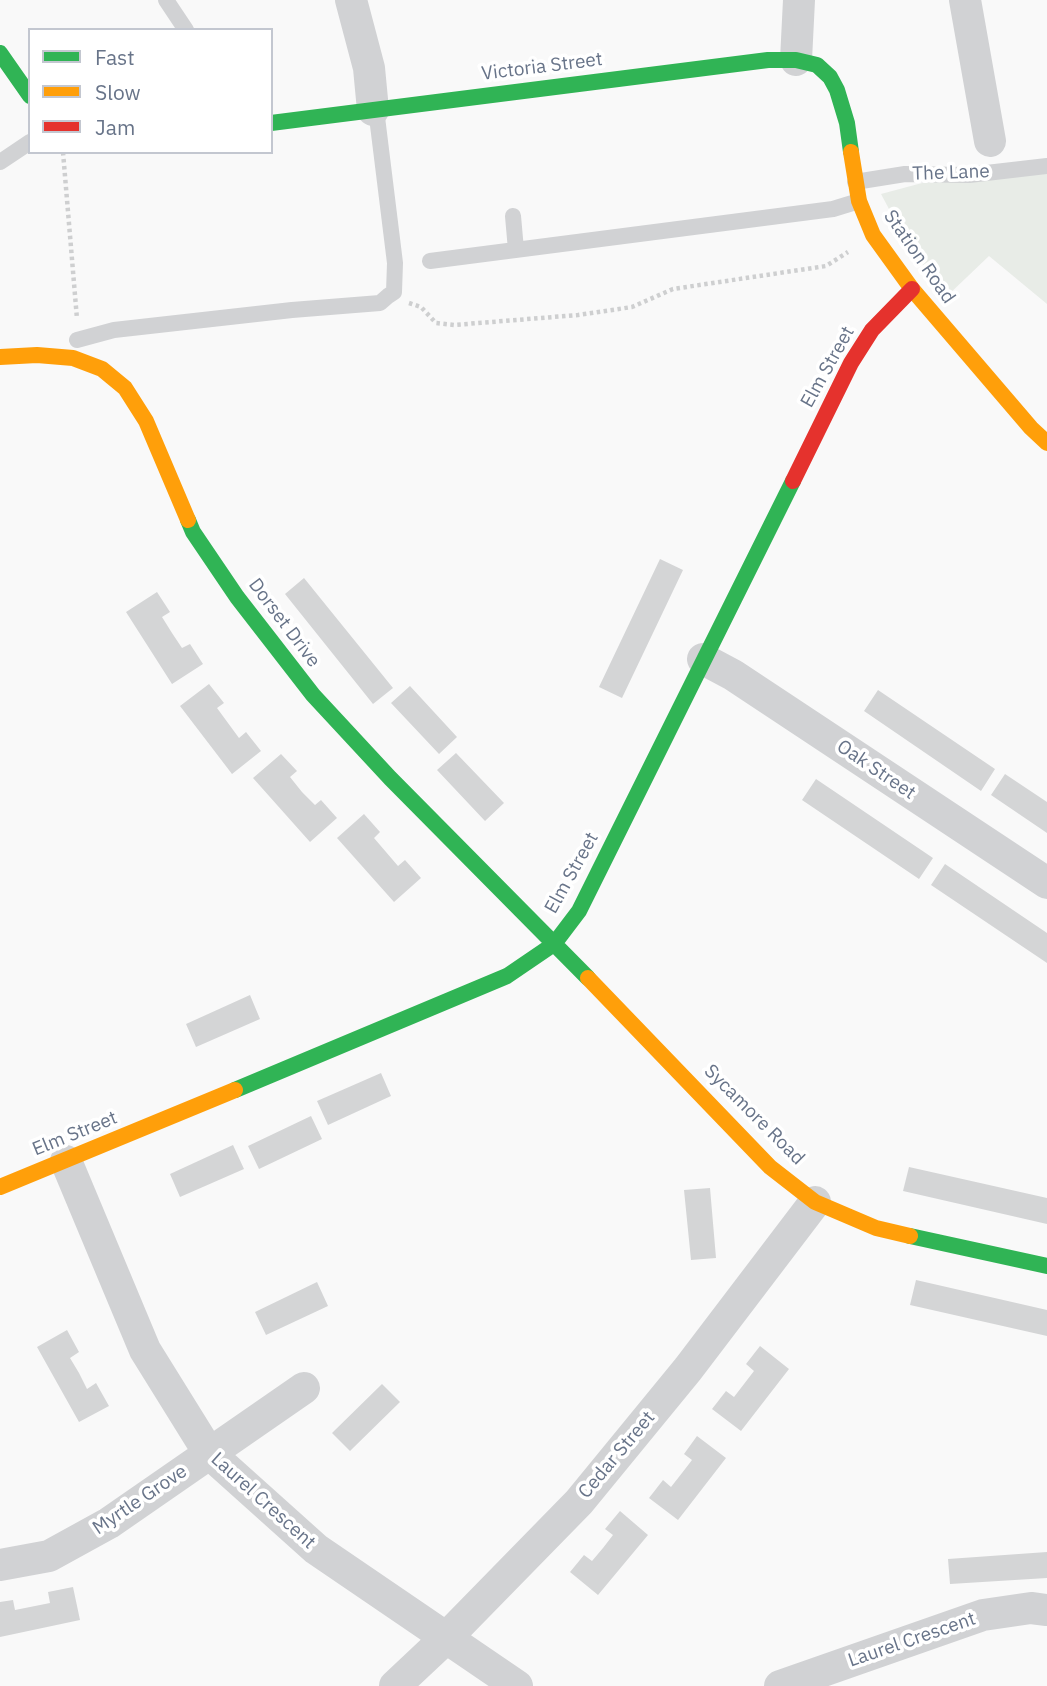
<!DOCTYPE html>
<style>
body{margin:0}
#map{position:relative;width:1047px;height:1686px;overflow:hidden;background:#f9f9f9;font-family:"IBM Plex Sans",sans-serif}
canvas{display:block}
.legend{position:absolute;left:28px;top:28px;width:245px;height:126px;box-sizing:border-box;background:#fff;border:2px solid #c3c7d0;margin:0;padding:9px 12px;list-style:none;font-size:21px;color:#687489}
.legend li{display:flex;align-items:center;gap:14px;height:35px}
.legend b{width:35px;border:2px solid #c3c7d0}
</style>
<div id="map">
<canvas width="1047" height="1686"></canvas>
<ul class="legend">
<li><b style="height:9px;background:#30b455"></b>Fast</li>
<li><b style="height:9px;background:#ff9f0a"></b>Slow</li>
<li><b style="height:9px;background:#e5322d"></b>Jam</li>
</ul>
</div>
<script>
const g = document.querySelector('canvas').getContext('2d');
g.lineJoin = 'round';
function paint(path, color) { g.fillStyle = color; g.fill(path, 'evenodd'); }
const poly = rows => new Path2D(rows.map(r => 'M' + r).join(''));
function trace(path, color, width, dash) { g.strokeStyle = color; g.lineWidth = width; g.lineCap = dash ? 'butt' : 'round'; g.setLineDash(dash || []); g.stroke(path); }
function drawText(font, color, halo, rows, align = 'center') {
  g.font = font + ' "IBM Plex Sans",sans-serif'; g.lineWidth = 7; g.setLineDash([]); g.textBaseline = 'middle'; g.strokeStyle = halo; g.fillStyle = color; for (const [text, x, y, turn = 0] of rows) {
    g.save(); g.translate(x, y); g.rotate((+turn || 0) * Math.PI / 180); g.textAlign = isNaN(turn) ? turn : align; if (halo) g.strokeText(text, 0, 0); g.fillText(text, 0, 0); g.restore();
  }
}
const green = poly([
 [1047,169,1047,304,989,256,945,298,905,239,881,194,922,183]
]);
const building = poly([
 [660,559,683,570,622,698,599,687],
 [304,578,393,688,373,704,285,594],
 [157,592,170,612,162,617,172,633,182,648,190,644,203,664,172,684,126,612],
 [209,684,224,703,217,708,239,738,246,732,261,751,232,774,180,706],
 [410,686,457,737,439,754,391,703],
 [878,690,995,769,981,791,864,711],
 [456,753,504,803,485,821,437,770],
 [281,754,297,771,290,777,302,792,315,805,321,800,337,818,310,842,253,778],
 [1005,774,1047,802,1047,833,991,795],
 [816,779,933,858,919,879,802,800],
 [364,814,380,832,374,838,398,866,405,860,421,878,394,902,337,838],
 [945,864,1047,933,1047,963,931,885],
 [250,995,260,1019,196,1047,186,1024],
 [381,1073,391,1096,328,1125,317,1101],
 [311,1116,322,1139,259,1169,248,1146],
 [233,1145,244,1169,180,1197,170,1174],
 [909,1167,1047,1198,1047,1224,903,1191],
 [710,1188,716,1258,691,1260,684,1190],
 [916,1280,1047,1310,1047,1336,910,1305],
 [317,1282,328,1306,266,1335,255,1312],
 [67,1330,79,1352,70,1358,79,1373,87,1389,96,1383,109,1406,79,1422,37,1347],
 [760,1346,789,1369,741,1431,712,1409,726,1391,734,1397,754,1371,746,1364],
 [382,1384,400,1402,350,1451,332,1433],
 [697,1436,726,1458,678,1520,649,1498,663,1480,671,1487,682,1473,692,1460,684,1454],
 [620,1511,648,1535,598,1595,570,1572,584,1555,592,1561,603,1548,613,1535,605,1529],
 [1047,1552,1047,1578,950,1584,948,1559],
 [73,1587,80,1620,0,1637,0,1602,13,1600,15,1610,50,1603,48,1592]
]);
const path = poly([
 [63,152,77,319],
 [409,303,421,307,436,323,454,325,578,315,632,307,673,289,826,266,848,252]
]);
const lane = poly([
 [166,0,186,30],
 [0,162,30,142],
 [855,182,905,174,969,175,1047,166],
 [513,216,516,250],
 [430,261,833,209,859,201],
 [77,340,114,330,292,310,380,303,388,296,394,292,395,263,376,109]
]);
const street = poly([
 [351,0,369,68,373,110],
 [965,0,990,141],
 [796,60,799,0],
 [703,659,733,675,1047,883],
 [66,1161,145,1350,209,1453,316,1549,517,1686],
 [0,1565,49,1556,109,1523,304,1388],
 [395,1686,446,1638,579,1502,688,1369,815,1202],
 [780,1686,983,1615,1031,1608,1047,1610]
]);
const fast = poly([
 [0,53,30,96],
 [271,123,768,60,796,60,817,65,830,77,837,90,847,123,851,152],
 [188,520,193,532,237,597,313,695,390,778,588,978],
 [235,1090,507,976,554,944,579,911,793,481],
 [910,1236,1047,1266]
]);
const slow = poly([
 [851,152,859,201,873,235,912,289,1031,428,1047,443],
 [0,357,37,355,73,358,102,369,125,388,146,421,188,520],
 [588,978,770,1167,815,1202,876,1228,910,1236],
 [0,1187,235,1090]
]);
const jam = poly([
 [793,481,851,363,872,330,912,289]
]);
const streetNames = [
 ["Victoria Street",542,67,-7],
 ["The Lane",951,173,-2],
 ["Station Road",919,257,55],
 ["Elm Street",828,367,-61],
 ["Dorset Drive",284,623,53],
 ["Oak Street",876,770,34],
 ["Elm Street",572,873,-61],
 ["Sycamore Road",754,1115,45],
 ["Elm Street",75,1134,-22],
 ["Cedar Street",617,1455,-50],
 ["Myrtle Grove",140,1500,-34],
 ["Laurel Crescent",263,1501,42],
 ["Laurel Crescent",912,1640,-19]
];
paint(green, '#e8ece7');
paint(building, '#d4d5d6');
trace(path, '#cecfd0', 4.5, [3.5, 3.5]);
trace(lane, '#d1d2d4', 16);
trace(street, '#d1d2d4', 32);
trace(fast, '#30b455', 16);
trace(slow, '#ff9f0a', 16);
trace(jam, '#e5322d', 16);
drawText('19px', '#687489', '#fff', streetNames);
</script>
